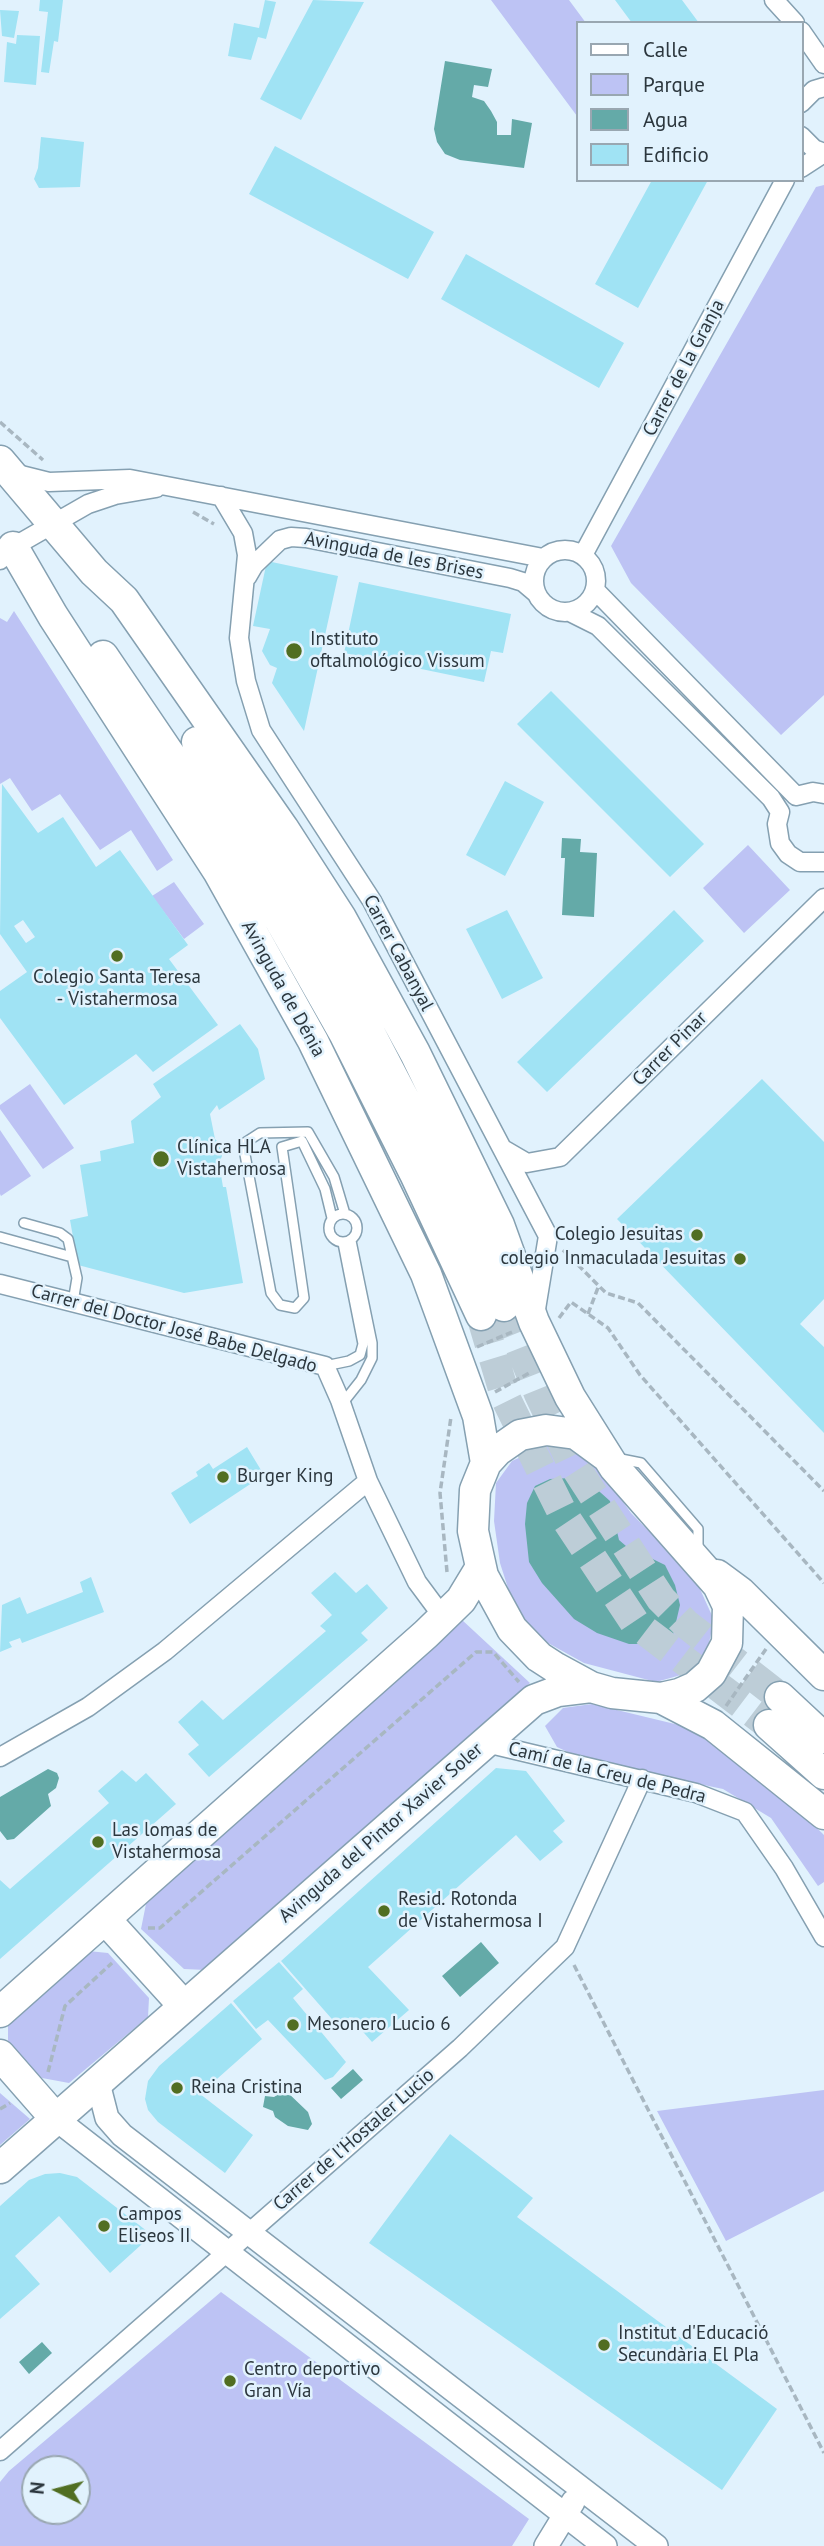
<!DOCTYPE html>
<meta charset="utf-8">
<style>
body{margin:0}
#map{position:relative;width:824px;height:2546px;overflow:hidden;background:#e1f2fd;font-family:"PT Sans",sans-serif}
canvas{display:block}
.legend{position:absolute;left:576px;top:21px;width:228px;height:161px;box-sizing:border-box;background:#e1f2fd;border:2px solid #99a7b1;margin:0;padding:9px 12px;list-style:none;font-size:21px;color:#2c373e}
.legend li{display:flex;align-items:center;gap:14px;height:35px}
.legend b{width:35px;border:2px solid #99a7b1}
.north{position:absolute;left:21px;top:2455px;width:70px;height:70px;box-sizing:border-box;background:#e1f2fd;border:2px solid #99a7b1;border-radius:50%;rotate:276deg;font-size:19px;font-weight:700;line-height:28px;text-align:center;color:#2c373e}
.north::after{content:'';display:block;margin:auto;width:24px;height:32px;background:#516e22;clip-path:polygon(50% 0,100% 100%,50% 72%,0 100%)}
</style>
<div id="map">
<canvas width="824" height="2546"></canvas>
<ul class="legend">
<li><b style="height:9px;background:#fff"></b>Calle</li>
<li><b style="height:19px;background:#bdc3f4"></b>Parque</li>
<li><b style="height:19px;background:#64aaa8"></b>Agua</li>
<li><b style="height:19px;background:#a0e3f4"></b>Edificio</li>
</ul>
<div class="north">N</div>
</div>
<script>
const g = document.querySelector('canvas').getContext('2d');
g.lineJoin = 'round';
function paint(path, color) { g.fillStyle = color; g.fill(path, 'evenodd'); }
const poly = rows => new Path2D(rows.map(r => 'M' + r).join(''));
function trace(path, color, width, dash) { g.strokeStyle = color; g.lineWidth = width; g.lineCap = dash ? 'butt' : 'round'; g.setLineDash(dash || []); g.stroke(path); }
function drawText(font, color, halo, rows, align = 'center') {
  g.font = font + ' "PT Sans",sans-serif'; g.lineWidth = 5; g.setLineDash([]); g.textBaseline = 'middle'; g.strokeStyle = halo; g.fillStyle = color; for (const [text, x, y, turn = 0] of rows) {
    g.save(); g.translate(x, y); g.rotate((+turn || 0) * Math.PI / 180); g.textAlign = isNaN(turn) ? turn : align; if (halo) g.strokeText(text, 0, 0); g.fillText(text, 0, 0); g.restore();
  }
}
const green = poly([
 [491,0,569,0,586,23,577,23,577,116],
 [824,185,824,695,781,735,631,583,611,546,816,187],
 [14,611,173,860,157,871,131,830,100,850,60,794,32,811,10,778,0,784,0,618,7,622],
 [748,845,790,890,744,933,703,888],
 [174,882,204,924,184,939,152,896],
 [30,1084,74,1148,43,1169,0,1109,0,1105],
 [0,1130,31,1176,1,1196,0,1194],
 [545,1446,575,1452,599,1468,631,1513,695,1578,714,1620,707,1652,688,1673,656,1682,584,1663,548,1643,526,1624,515,1610,500,1563,494,1521,496,1483,512,1461],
 [461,1619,530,1683,206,1970,184,1969,141,1929,146,1904],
 [592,1704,679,1725,733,1745,824,1835,824,1882,818,1886,771,1818,723,1789,585,1760,557,1747,545,1726,563,1708],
 [88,1951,108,1953,149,1998,148,2017,69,2083,42,2078,8,2047,8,2023],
 [824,2090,824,2191,726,2241,657,2111],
 [0,2093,30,2119,0,2145],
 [221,2292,529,2519,512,2546,0,2546,0,2482,9,2471],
 [35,2469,77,2469,77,2511,35,2511]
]);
const water = poly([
 [445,61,492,69,488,87,474,85,472,97,484,101,491,111,497,122,497,135,511,135,512,119,532,123,524,168,460,160,445,154,437,142,434,129],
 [562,838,581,839,580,852,597,853,594,917,562,915,565,858,561,858],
 [571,1478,591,1484,610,1501,619,1540,626,1546,665,1565,675,1585,680,1605,673,1635,653,1644,629,1644,597,1633,574,1619,542,1583,529,1562,525,1524,527,1503,535,1486,550,1479],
 [48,1769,57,1773,59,1778,56,1788,48,1794,51,1806,14,1839,7,1840,0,1831,0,1797],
 [481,1942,499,1963,460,1997,442,1976],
 [353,2069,363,2080,341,2099,331,2088],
 [285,2090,308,2112,312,2124,308,2130,288,2126,275,2117,273,2111,263,2107,265,2096,274,2097],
 [42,2342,52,2353,29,2374,19,2362]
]);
const building = poly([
 [40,0,63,0,58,42,54,41,49,73,41,72,48,12,39,11],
 [265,0,276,2,266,39,258,37,251,60,228,56,234,23,259,28],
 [313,0,364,2,301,120,260,99],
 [615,0,682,0,699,23,632,23],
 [0,10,19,11,14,38,2,36],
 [17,35,40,36,36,85,4,82,7,42,16,44],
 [41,137,84,142,80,187,39,188,34,179,38,168],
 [275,146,434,232,408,279,249,194],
 [652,180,708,180,638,308,595,284],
 [466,254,624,343,599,388,441,299],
 [267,561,338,576,304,731,272,683,277,668,270,665,262,651,270,629,253,626],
 [359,582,511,614,503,653,491,651,484,682,344,653],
 [551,691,704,844,670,877,517,724],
 [505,781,544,802,505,876,466,855],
 [2,784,38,833,63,817,96,867,120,850,188,945,169,959,218,1025,153,1072,136,1054,64,1105,0,1018,0,991,27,972,0,934],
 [23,920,35,937,26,943,14,926],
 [507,910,543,978,502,999,466,929],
 [674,910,704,941,547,1092,517,1062],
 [240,1024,258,1049,265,1079,219,1110,217,1105,210,1114,215,1139,219,1143,222,1156,219,1163,223,1187,226,1187,243,1283,184,1293,78,1265,70,1220,88,1216,80,1165,101,1161,100,1151,134,1143,131,1121,161,1097,153,1084],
 [762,1079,824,1142,824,1299,800,1324,824,1347,824,1433,617,1219],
 [247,1447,264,1475,190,1524,171,1493,198,1476,196,1472,209,1463,213,1469],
 [335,1572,356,1593,367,1584,388,1608,361,1633,368,1640,209,1777,188,1754,199,1745,178,1722,202,1700,223,1720,326,1631,320,1626,332,1615,311,1593],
 [91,1577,104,1612,22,1643,20,1638,9,1642,12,1647,0,1652,2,1605,20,1597,27,1614,83,1592,80,1582],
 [496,1768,526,1771,565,1821,553,1831,563,1842,540,1861,516,1835,368,1967,409,2010,372,2042,350,2017,338,2026,281,1961],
 [122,1770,136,1782,146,1773,176,1804,0,1959,0,1880,10,1889,109,1803,98,1791],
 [279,1962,303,1989,293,1998,346,2062,333,2077,325,2080,268,2020,256,2029,233,2001],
 [231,2003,262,2039,200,2094,253,2135,225,2173,158,2122,148,2110,145,2099,148,2081,159,2066],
 [450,2134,533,2198,517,2217,777,2409,722,2490,369,2243],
 [60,2173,77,2177,152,2235,110,2273,59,2216,15,2256,40,2284,0,2319,0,2206,29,2180,45,2174]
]);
const primaryTunnel = poly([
 [504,1306,539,1394,570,1459,661,1599,686,1624,780,1697],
 [481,1315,506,1399,564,1516,635,1623,769,1725]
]);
const path = poly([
 [0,422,43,460],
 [193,512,214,524],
 [563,1250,606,1293,638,1303,824,1491],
 [588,1314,599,1285],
 [559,1318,571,1302,608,1328,640,1375,824,1583],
 [477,1347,512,1332],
 [495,1392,531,1372],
 [447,1572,440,1493,451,1417],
 [726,1706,766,1649],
 [148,1928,160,1928,476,1652,493,1652,519,1682],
 [574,1965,824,2453],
 [48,2072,65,2006,112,1963],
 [0,2109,10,2103]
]);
const service = poly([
 '329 1228a14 14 0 1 1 28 0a14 14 0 1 1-28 0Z',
 [332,1218,325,1189,302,1141,282,1147,304,1298,295,1308,280,1305,271,1293,243,1144,260,1133,308,1132,334,1177,345,1214],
 [24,1223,60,1233,68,1239,77,1278,73,1302],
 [0,1237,72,1257],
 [325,1366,349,1361,360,1355,363,1344,343,1243],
 [342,1404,361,1380,372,1358,372,1343,351,1241],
 [616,1458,641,1463,698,1529,698,1549]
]);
const minor = poly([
 [774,0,795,23],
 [801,31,824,64],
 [801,103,814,90,824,87],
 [801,136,814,149,824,153],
 [801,168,824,153],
 [13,473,49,482,130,479,543,558],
 [221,496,243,533,247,555,239,638,246,681,261,730,372,901,548,1236,535,1315],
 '534 581a31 31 0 1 1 62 0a31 31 0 1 1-62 0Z',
 [583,555,785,180],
 [0,560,13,547,88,504,115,495,156,488],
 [247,577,254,565,280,540,291,537,306,538,510,578,523,582,536,593],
 [595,590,796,796,813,792,824,794],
 [570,612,598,626,771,798,780,812,777,824,780,843,788,854,800,862,824,862],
 [503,1149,527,1163,560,1157,824,898],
 [0,1284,325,1366,340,1400,368,1481,417,1582,443,1617],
 [486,1743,696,1793,745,1812,784,1868,824,1937],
 [0,1757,88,1707,165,1651,368,1481],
 [0,2451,460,2048,565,1947,642,1779]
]);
const tertiary = poly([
 [98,2083,107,2118,122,2135,656,2546],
 [56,2119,605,2546],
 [546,2546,573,2502]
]);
const primary = poly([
 [0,461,94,572,124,600,283,828,341,918,415,1053,499,1225,534,1322,570,1397,614,1467,718,1585,728,1606,727,1643,711,1673,695,1687,679,1694,661,1698,612,1693,591,1687,556,1668,539,1657,512,1629,483,1576,473,1531,475,1490,486,1463,497,1451,520,1435,546,1430,576,1434,606,1456],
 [13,547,53,616,218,871,313,1041,426,1274,478,1416,486,1463],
 [103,656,269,901,344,1033,415,1174,481,1315],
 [197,742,285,877,349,993,456,1199,504,1306],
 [717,1575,740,1592,824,1675],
 [780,1697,824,1738],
 [661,1698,713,1725,824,1814],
 [769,1725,824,1774],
 [105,1919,183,2005],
 [0,2012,426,1634,461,1600,481,1567],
 [0,2055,56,2119],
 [0,2168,534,1700,558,1691,591,1687]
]);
const markers = [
 [294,651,9,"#516e22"],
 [117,956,7,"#516e22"],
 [161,1159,9,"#516e22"],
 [697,1235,7,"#516e22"],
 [740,1259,7,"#516e22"],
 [223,1477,7,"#516e22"],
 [98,1842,7,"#516e22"],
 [384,1911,7,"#516e22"],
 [293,2025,7,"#516e22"],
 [177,2088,7,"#516e22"],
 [104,2226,7,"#516e22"],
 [604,2345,7,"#516e22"],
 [230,2381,7,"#516e22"]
];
const streetNames = [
 ["Carrer de la Granja",684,368,-62],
 ["Avinguda de les Brises",394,556,11],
 ["Carrer Cabanyal",398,953,62],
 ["Avinguda de Dénia",283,989,61],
 ["Carrer Pinar",670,1049,-45],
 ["Carrer del Doctor José Babe Delgado",174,1329,15],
 ["Camí de la Creu de Pedra",607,1773,14],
 ["Avinguda del Pintor Xavier Soler",381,1833,-41],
 ["Carrer de l'Hostaler Lucio",354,2140,-41]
];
const poiNames = [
 ["Instituto",310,640],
 ["oftalmológico Vissum",310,662],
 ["Colegio Santa Teresa",117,978,"center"],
 ["- Vistahermosa",117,1000,"center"],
 ["Clínica HLA",177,1148],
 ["Vistahermosa",177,1170],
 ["Colegio Jesuitas",683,1235,"right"],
 ["colegio Inmaculada Jesuitas",726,1259,"right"],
 ["Burger King",237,1477],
 ["Las lomas de",112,1831],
 ["Vistahermosa",112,1853],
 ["Resid. Rotonda",398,1900],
 ["de Vistahermosa I",398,1922],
 ["Mesonero Lucio 6",307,2025],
 ["Reina Cristina",191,2088],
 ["Campos",118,2215],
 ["Eliseos II",118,2237],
 ["Institut d'Educació",618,2334],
 ["Secundària El Pla",618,2356],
 ["Centro deportivo",244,2370],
 ["Gran Vía",244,2392]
];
paint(green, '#bdc3f4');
paint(water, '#64aaa8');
paint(building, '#a0e3f4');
trace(primaryTunnel, '#bdcdd7', 30, [30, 15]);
trace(service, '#85a0b1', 12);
trace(minor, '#85a0b1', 21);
trace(tertiary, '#85a0b1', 26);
trace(primary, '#85a0b1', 33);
trace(path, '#a8b7c1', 3.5, [7, 3.5]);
trace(service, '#fff', 9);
trace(minor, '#fff', 18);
trace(tertiary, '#fff', 23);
trace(primary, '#fff', 30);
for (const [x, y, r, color] of markers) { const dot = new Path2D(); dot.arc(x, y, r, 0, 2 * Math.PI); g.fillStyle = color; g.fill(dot); trace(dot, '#e1f2fd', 2.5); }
drawText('19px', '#2c373e', '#e1f2fd', streetNames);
drawText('19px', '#2c373e', '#e1f2fd', poiNames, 'left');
</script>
